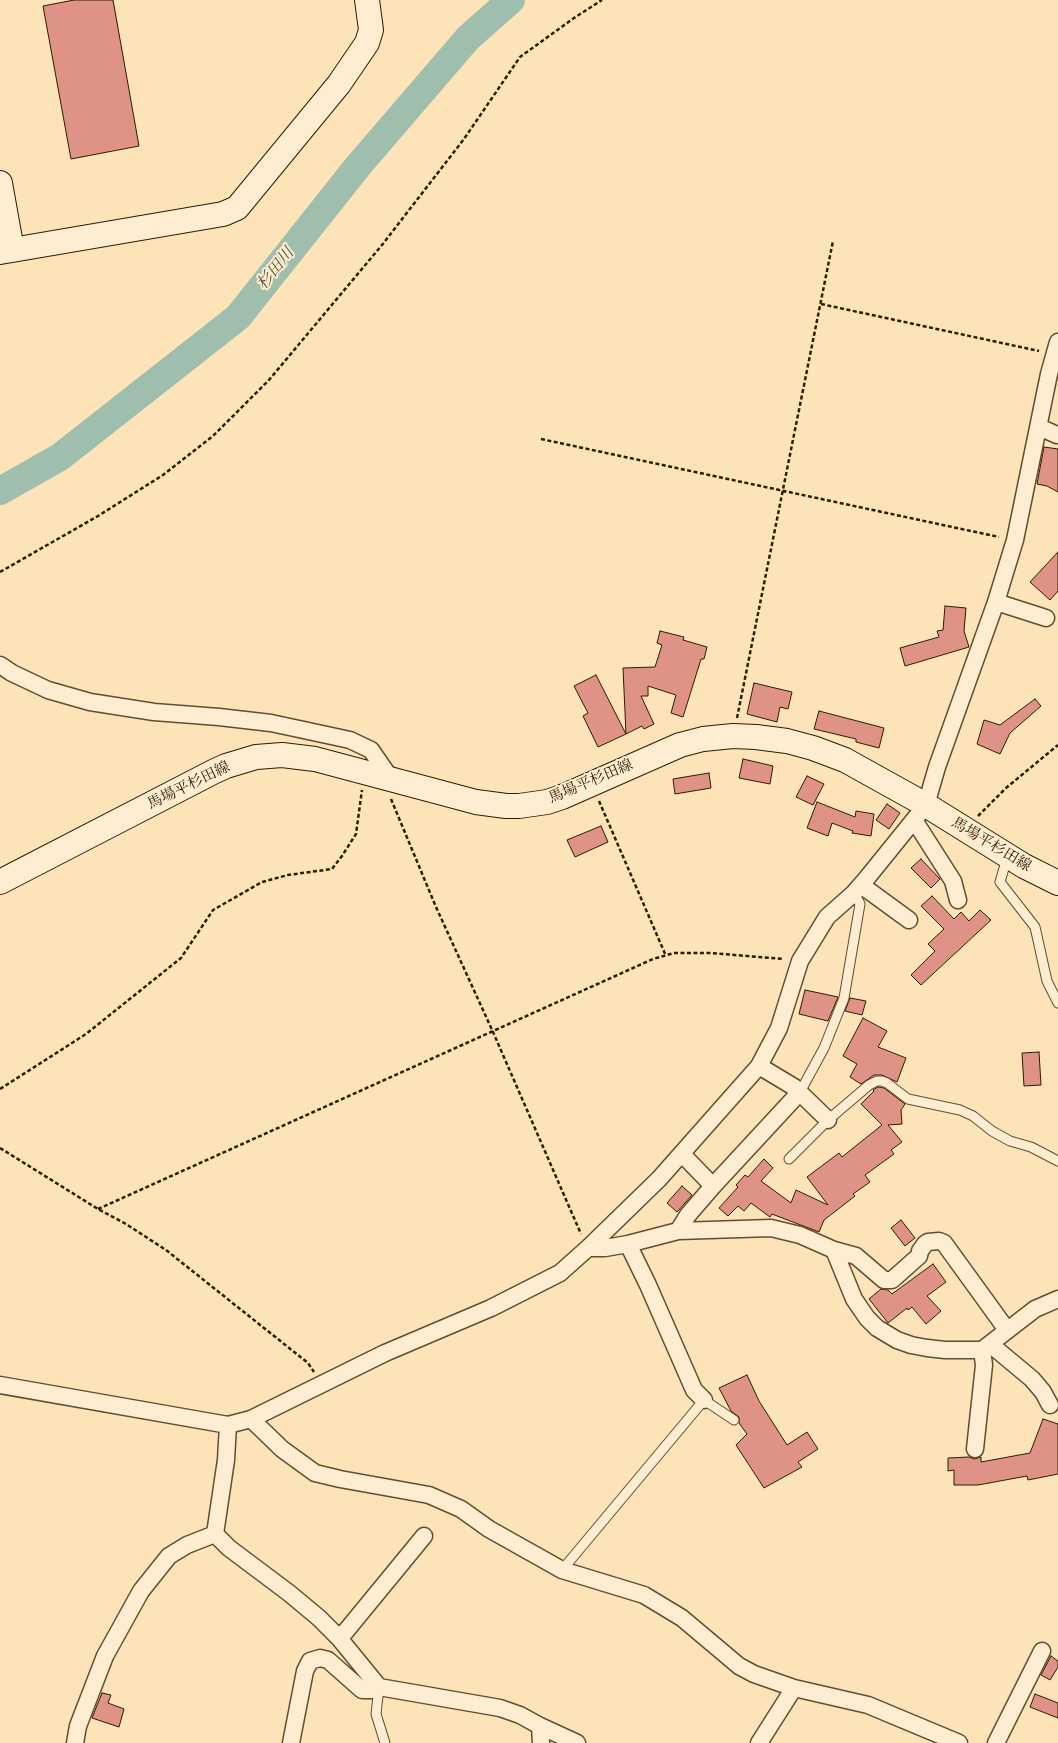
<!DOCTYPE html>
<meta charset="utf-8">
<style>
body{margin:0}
canvas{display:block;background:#fde3b8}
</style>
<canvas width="1058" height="1743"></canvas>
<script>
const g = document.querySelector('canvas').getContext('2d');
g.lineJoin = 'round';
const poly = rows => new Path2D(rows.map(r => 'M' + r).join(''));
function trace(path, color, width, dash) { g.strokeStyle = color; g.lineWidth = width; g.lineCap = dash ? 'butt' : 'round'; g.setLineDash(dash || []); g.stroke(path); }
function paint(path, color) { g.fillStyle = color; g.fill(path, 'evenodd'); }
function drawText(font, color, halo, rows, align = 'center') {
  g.font = font + ' Alegreya,"Noto Serif JP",serif'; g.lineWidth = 4; g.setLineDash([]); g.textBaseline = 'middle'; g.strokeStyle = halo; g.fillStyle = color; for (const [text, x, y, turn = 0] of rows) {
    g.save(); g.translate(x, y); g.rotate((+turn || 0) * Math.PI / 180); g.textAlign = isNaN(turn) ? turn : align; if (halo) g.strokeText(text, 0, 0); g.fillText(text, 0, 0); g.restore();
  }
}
const river = poly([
 [0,491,60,457,238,317,358,166,468,38,511,0]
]);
const building = poly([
 [74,0,113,0,139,146,71,159,43,6,74,0],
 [1044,447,1058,449,1058,492,1047,486,1037,484,1044,447],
 [1058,552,1058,591,1050,600,1030,582,1058,552],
 [945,606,966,608,964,631,969,647,905,666,900,648,939,637,937,631,943,630,945,606],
 [660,631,684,637,683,640,707,647,704,659,701,659,683,717,671,713,676,695,648,686,648,696,641,696,654,724,644,729,642,726,626,734,623,668,655,667,662,645,657,643,660,631],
 [596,675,626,734,598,747,583,716,588,713,574,686,596,675],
 [754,683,792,692,788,709,780,707,777,722,747,714,754,683],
 [1035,699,1041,706,1010,733,1000,754,977,744,984,720,1000,725,1035,699],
 [819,711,884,728,879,748,856,742,856,739,814,729,819,711],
 [743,759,773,766,770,784,739,778,743,759],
 [709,773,711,788,675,794,673,779,709,773],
 [807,776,824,784,813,805,796,797,807,776],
 [817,802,855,817,856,811,874,814,871,836,852,833,853,831,832,823,828,836,807,828,817,802],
 [887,804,900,813,889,829,876,820,887,804],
 [601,826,608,842,575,857,567,840,601,826],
 [921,859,940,879,931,888,911,868,921,859],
 [932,896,954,919,961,912,969,921,980,910,991,920,921,985,911,975,935,951,928,944,944,929,921,906,932,896],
 [805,990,838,997,828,1021,799,1014,805,990],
 [850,998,866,1001,862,1015,845,1011,850,998],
 [863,1018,887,1031,878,1047,906,1058,897,1082,882,1075,874,1075,861,1084,850,1077,857,1064,843,1056,863,1018],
 [1039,1052,1041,1085,1024,1086,1022,1053,1039,1052],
 [878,1087,884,1088,905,1104,901,1110,902,1124,888,1125,902,1142,891,1150,894,1154,865,1175,870,1182,853,1194,855,1196,824,1220,819,1232,772,1214,770,1217,751,1203,744,1211,738,1206,728,1216,719,1208,738,1187,736,1185,745,1175,748,1177,764,1159,773,1168,761,1181,791,1203,796,1190,828,1205,807,1177,839,1153,842,1157,882,1125,861,1104,874,1091,873,1090,878,1087],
 [682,1186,692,1195,677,1212,667,1203,682,1186],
 [901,1220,915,1238,905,1246,891,1228,901,1220],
 [933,1264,946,1282,927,1296,941,1311,926,1324,912,1307,908,1310,907,1308,888,1323,869,1299,881,1289,888,1290,892,1294,933,1264],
 [747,1375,759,1401,787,1445,807,1432,818,1449,798,1462,802,1467,764,1488,736,1445,747,1434,739,1423,739,1417,731,1411,719,1388,747,1375],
 [1043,1419,1058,1424,1058,1474,1028,1480,1027,1476,978,1485,954,1485,954,1470,948,1471,948,1458,969,1457,974,1459,981,1457,981,1462,1030,1453,1043,1419],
 [1051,1656,1058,1661,1058,1667,1050,1680,1041,1675,1051,1656],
 [102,1693,111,1695,108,1703,124,1709,119,1727,92,1718,102,1693],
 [1035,1694,1058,1703,1058,1718,1030,1707,1035,1694]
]);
const path = poly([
 [821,304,1039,351],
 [541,439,999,537],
 [0,572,98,516,163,475,213,436,269,380,382,245,464,139,520,57,574,18,602,0],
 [737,718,833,241],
 [391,799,436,907,493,1032,581,1234],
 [599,801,666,956],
 [978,816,1006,788,1058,745],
 [0,1089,86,1034,181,958,213,910,262,882,288,875,332,869,342,856,356,834,362,790],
 [0,1148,98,1209,126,1224,166,1250,308,1363,314,1372],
 [98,1209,653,959,674,953,710,953,784,959]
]);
const lane = poly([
 [1007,858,1000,882,1035,927,1047,981,1058,1003],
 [800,1092,824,1048,844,998,860,904,854,893],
 [789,1159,828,1120,869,1085,877,1081,882,1081,887,1083,908,1099,960,1110,973,1116,992,1131,1010,1141,1031,1147,1058,1161],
 [562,1570,704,1400,734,1420],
 [379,1687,376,1714,385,1743]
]);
const street = poly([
 [1039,427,1057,435],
 [996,602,1046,618],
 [0,665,12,673,48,690,90,702,154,712,219,717,271,723,350,740,371,750,391,779],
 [914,820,953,881,958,900],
 [861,885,909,920],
 [759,1066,794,1087,828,1120],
 [682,1154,713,1186],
 [678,1231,688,1215,713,1186,800,1092],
 [628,1244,648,1285,694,1390,704,1400],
 [588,1248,605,1248,628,1244,678,1231,771,1228,800,1235,834,1250,854,1299,867,1318,877,1328,897,1340,911,1345,927,1348,945,1350,982,1350,1035,1309,1058,1299],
 [834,1250,856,1256,884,1280,892,1280,919,1256,920,1251,925,1244,928,1242,939,1241,944,1243,1007,1330],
 [990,1344,1032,1379,1043,1392,1050,1405],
 [0,1385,228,1425,251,1419,385,1353,491,1308,560,1273,588,1248,659,1179,759,1066,779,1028,800,961,827,917,854,893,867,878,926,805,937,767,996,602,1015,540,1049,374,1058,342],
 [251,1419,282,1449,315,1473,340,1479,429,1495,461,1509,489,1529,562,1570,644,1595,682,1618,739,1666,754,1674,794,1688,868,1705,959,1743],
 [975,1449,984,1365,982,1350],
 [215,1534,229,1548,289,1593,319,1618,339,1638,379,1687,500,1708,520,1715,540,1726,541,1743],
 [339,1638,346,1631,424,1536],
 [540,1726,577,1743],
 [75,1743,78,1726,105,1656,141,1591,169,1556,187,1545,215,1534,226,1460,228,1425],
 [291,1743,305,1671,310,1661,320,1658,328,1660,362,1690,371,1690,379,1687],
 [759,1743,794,1688],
 [996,1743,1042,1651]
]);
const secondary = poly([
 [0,183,12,250,0,252],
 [12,250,223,214,237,208,339,84,367,43,371,30,367,0],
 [0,882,213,772,226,766,256,757,282,755,315,759,476,802,506,806,519,806,547,802,562,797,680,745,703,739,733,736,756,737,787,741,813,748,845,760,926,805,1024,866,1058,883]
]);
const streetNames = [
 ["馬場平杉田線",591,782,-23],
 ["馬場平杉田線",189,786,-26],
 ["馬場平杉田線",991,845,31]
];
const waterNames = [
 ["杉田川",276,269,-51]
];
trace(river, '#9fbeae', 28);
paint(building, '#df9387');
trace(building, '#2e1b00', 1);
trace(lane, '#624d2e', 11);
trace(street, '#624d2e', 19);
trace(secondary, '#2e1b00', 26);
trace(path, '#2e1b00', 2.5, [4, 2.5]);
trace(lane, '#feedd1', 9);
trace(street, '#feedd1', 16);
trace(secondary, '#feedd1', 24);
drawText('15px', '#2e1b00', '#feedd1', streetNames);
drawText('italic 16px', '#56543d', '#feedd1', waterNames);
</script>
